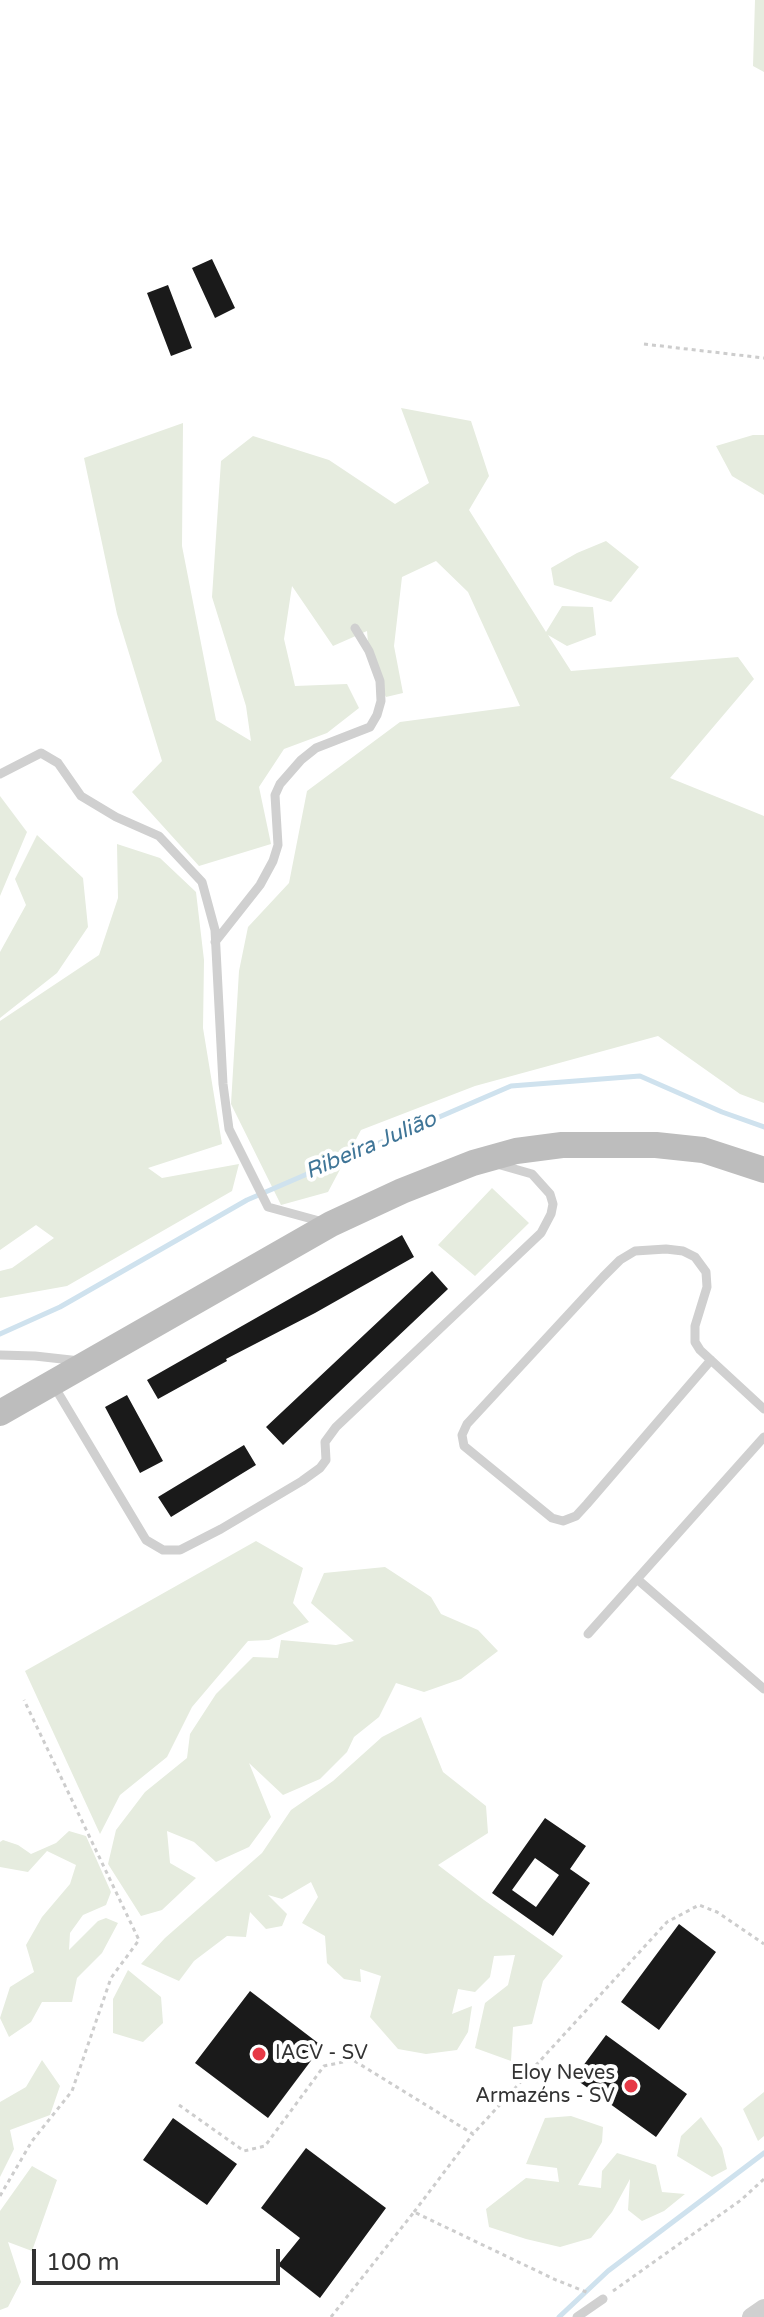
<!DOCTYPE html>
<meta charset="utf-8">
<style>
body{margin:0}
#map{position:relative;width:764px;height:2317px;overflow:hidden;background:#fff;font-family:"Varela Round",sans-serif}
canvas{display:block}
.scale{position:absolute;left:32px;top:2249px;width:248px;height:36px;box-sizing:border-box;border:4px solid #333;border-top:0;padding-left:10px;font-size:24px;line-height:28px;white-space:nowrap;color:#333;-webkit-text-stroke:6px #fff;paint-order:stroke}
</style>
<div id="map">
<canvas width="764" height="2317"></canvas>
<div class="scale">100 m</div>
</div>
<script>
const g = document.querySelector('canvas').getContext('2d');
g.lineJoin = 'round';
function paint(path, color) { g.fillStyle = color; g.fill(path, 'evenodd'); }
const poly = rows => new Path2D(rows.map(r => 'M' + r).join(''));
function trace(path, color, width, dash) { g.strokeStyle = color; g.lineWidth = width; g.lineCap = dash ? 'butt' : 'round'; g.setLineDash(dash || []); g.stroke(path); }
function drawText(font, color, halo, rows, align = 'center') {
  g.font = font + ' "Varela Round",sans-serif'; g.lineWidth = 8; g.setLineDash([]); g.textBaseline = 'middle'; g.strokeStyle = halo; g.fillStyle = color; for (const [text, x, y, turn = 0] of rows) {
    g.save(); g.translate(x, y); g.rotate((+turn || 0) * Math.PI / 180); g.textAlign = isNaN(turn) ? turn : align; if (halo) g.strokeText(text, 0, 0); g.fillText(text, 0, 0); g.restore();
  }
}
const green = poly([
 [755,0,764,0,764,72,753,66],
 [401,408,471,421,489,476,469,510,546,632,562,606,593,607,596,635,567,646,548,635,571,671,738,657,754,679,670,778,764,816,764,1103,740,1094,658,1036,475,1086,361,1130,328,1192,281,1205,231,1104,239,971,248,927,289,883,307,791,400,722,520,706,468,592,436,561,402,577,394,646,403,693,386,697,370,666,367,631,333,646,292,586,284,639,295,686,347,684,359,708,327,733,284,749,259,787,271,844,199,866,132,792,162,761,117,614,84,458,183,423,182,546,216,720,251,741,246,706,212,597,221,461,253,436,329,460,395,504,429,483],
 [753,435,764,435,764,495,732,476,716,446],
 [606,541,639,567,611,602,554,585,551,568,577,553],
 [0,796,27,832,0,896],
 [37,835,83,878,88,927,57,973,0,1018,0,952,26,905,15,879],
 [117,844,160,858,196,892,204,960,203,1028,222,1144,148,1168,162,1178,239,1164,232,1191,67,1286,0,1298,0,1271,12,1268,54,1238,36,1225,0,1250,0,1021,99,955,118,898],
 [492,1188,529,1223,475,1276,438,1245],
 [256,1541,303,1568,293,1603,309,1622,269,1640,248,1641,192,1707,167,1757,120,1795,100,1834,25,1671],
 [385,1567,431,1597,441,1614,478,1630,498,1651,461,1679,424,1692,396,1683,379,1717,354,1737,347,1752,320,1779,283,1795,249,1763,271,1817,249,1847,216,1862,194,1842,167,1831,170,1863,196,1878,162,1910,141,1916,108,1864,116,1830,145,1792,187,1758,190,1734,216,1694,253,1657,278,1658,281,1640,336,1645,354,1641,311,1603,324,1573],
 [421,1717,443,1772,486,1806,488,1833,438,1865,484,1900,563,1956,543,1981,532,2024,513,2027,511,2061,475,2048,485,2003,508,1985,515,1955,494,1956,490,1977,475,1992,458,1989,452,2014,472,2006,468,2032,457,2050,426,2054,398,2049,370,2017,381,1976,360,1969,361,1982,344,1979,327,1963,325,1936,302,1923,318,1897,311,1882,282,1899,268,1895,287,1914,282,1926,266,1929,250,1912,246,1937,227,1936,194,1961,179,1981,141,1964,165,1938,262,1853,291,1810,333,1781,382,1737],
 [69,1831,86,1836,111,1892,106,1905,83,1915,70,1933,69,1950,98,1921,106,1918,118,1923,102,1953,77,1978,72,2002,42,2002,31,2022,9,2037,0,2018,10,1987,34,1972,26,1945,42,1917,70,1884,76,1865,47,1851,28,1872,0,1867,0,1842,3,1840,18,1845,31,1854,56,1843],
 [128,1970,161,1997,163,2023,143,2042,113,2033,113,1999],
 [42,2060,60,2086,50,2115,10,2130,14,2149,0,2177,0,2102,26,2087],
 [764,2092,764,2136,758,2141,743,2109],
 [571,2116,603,2127,602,2142,578,2185,601,2188,602,2171,617,2153,656,2165,662,2192,685,2194,664,2211,642,2221,628,2210,630,2179,612,2212,591,2238,560,2247,526,2239,489,2227,486,2209,526,2178,559,2182,557,2168,526,2164,545,2118],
 [701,2117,722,2148,727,2169,712,2177,677,2156,681,2136],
 [32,2166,57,2180,32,2251,8,2242,21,2282,8,2307,0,2310,0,2211]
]);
const stream = poly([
 [0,1334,60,1307,247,1200,511,1086,640,1076,722,1112,764,1127],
 [559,2317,608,2271,764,2153]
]);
const building = poly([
 [212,259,235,308,215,318,192,268],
 [168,285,192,348,171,356,147,293],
 [402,1235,414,1257,315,1313,226,1359,227,1361,158,1399,147,1380],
 [432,1271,448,1289,283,1445,266,1427],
 [127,1395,163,1461,140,1473,105,1407],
 [244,1445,256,1465,171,1517,158,1497],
 [545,1818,586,1846,570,1869,590,1883,553,1936,492,1893],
 [535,1858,559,1875,536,1907,512,1890],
 [679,1924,716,1952,659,2030,621,2002],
 [250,1991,322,2046,268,2118,195,2063],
 [606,2035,687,2094,656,2137,574,2078],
 [173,2118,237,2164,207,2205,143,2160],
 [306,2148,386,2208,320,2298,278,2265,300,2238,261,2208]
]);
const path = poly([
 [644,344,764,358],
 [179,2105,244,2151,265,2146,324,2066,353,2060,473,2134,667,1922,699,1905,717,1912,764,1944],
 [0,2196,32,2141,72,2091,111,1978,139,1940,24,1700],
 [414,2212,473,2134],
 [613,2291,741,2200,764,2179],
 [331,2317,414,2212,556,2280,589,2293]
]);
const service = poly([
 [0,774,41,753,58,763,81,796,116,817,159,836,202,882,215,930,223,1084,229,1129,268,1207,323,1222],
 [215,942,260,885,273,861,278,845,275,795,280,784,301,760,316,748,370,727,377,715,381,701,380,681,369,651,355,628],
 [0,1355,35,1356,80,1361],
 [711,1360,587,1504,576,1516,563,1521,552,1518,464,1446,462,1435,467,1424,603,1277,620,1260,635,1251,666,1249,683,1251,695,1257,706,1272,707,1287,695,1326,695,1342,700,1350,764,1409],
 [54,1386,146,1540,163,1550,180,1550,221,1529,302,1481,320,1468,326,1460,325,1442,336,1427,541,1233,551,1214,553,1204,550,1194,532,1174,497,1164],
 [637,1579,764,1689],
 [588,1634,764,1437],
 [577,2317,603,2299]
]);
const minor = poly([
 [751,2317,764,2308]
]);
const secondary = poly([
 [0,1413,331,1224,402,1191,473,1163,516,1151,562,1145,656,1145,703,1150,764,1170]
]);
const markers = [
 [259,2054,8,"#e63946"],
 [631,2086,8,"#e63946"]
];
const poiNames = [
 ["IACV - SV",275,2054],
 ["Eloy Neves",615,2074,"right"],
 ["Armazéns - SV",615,2097,"right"]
];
const waterNames = [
 ["Ribeira Julião",371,1146,-23]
];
paint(green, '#e6ecdf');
trace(stream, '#cfe2ee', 5);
paint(building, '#1a1a1a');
trace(path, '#cdcdcd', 3, [4, 4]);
trace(service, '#d0d0d0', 9);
trace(minor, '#d0d0d0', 18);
trace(secondary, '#bdbdbd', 26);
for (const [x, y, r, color] of markers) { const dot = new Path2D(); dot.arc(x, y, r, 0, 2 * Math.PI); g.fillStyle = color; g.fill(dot); trace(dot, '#fff', 3); }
drawText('20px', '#333', '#fff', poiNames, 'left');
drawText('italic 22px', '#3f7597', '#fff', waterNames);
</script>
